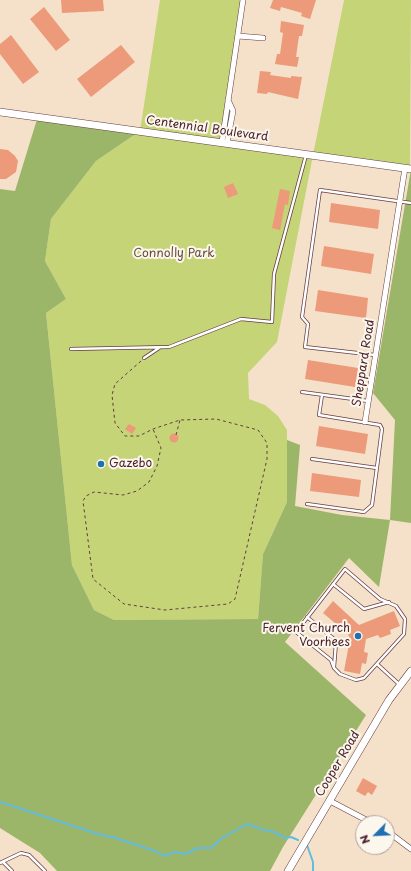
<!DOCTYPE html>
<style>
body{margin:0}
#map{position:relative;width:411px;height:871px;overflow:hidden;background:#f5e1c9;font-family:"Playpen Sans",sans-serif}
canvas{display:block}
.north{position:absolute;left:355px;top:815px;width:40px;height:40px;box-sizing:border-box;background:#fbf7ec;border:1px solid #b4a19f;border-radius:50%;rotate:246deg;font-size:11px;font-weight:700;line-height:16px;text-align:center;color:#4a1f2b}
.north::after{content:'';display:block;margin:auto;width:14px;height:18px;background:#1f6fb2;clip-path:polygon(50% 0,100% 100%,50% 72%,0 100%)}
</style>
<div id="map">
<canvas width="411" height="871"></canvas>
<div class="north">N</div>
</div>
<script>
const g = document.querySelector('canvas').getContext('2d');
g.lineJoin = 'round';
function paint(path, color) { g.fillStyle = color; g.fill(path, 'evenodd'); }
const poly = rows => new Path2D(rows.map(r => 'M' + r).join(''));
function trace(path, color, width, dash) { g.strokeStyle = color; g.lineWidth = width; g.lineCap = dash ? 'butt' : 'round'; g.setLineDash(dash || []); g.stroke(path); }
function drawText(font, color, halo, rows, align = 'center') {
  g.font = font + ' "Playpen Sans",sans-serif'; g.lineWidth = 4; g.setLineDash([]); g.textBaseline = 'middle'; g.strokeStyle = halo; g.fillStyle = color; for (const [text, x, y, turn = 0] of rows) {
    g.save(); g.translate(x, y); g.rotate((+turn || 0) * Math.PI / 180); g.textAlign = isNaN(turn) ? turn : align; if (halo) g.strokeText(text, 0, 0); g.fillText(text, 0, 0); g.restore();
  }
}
const green = poly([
 [160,0,243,0,222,142,313,155,344,0,411,0,410,169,313,155,277,342,248,373,249,399,265,405,278,416,287,430,287,502,263,554,258,619,114,620,94,610,72,565,46,313,66,299,45,261,51,219,96,161,140,131]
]);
const forest = poly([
 [38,116,140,131,96,161,51,219,45,261,66,299,46,313,72,565,94,610,114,620,258,619,263,554,287,502,287,440,300,445,295,506,342,515,390,520,395,420,373,393,411,169,411,523,390,520,379,587,349,558,285,642,366,715,283,847,270,871,57,871,40,853,0,828,0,189,15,191]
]);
const stream = poly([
 [0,802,101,835,113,837,155,851,164,856,175,852,185,854,198,848,211,848,222,838,247,824,264,830,272,831,285,838,291,837,298,840],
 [307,845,313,862,313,871]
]);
const building = poly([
 [61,0,103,0,104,11,62,13],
 [273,0,316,0,310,19,301,16,302,13,281,7,280,11,270,8],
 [44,7,70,40,56,51,30,19],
 [281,21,304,25,302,36,299,36,296,57,299,57,297,67,275,64,277,54,280,54,283,33,280,32],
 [11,35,39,72,23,84,0,54,0,44],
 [121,45,135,62,91,97,77,79],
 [260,71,271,72,270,75,291,78,291,76,302,77,298,99,268,92,267,94,257,93],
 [0,149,8,150,15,156,18,161,16,172,6,179,0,179],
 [233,183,238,194,228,198,224,187],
 [280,189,290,191,288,205,285,204,280,230,272,228],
 [331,203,380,210,378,229,329,222],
 [324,246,374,254,371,274,321,266],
 [167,249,169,257,158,259,156,251],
 [318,290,368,298,366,318,315,311],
 [308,360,358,368,355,387,305,379],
 [129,424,136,428,132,434,125,429],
 [319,426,368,434,365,454,316,446],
 '169.5 438a4.5 4.5 0 1 1 9 0a4.5 4.5 0 1 1-9 0Z',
 [312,473,361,480,359,497,310,491],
 [333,601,359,625,394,611,400,626,390,630,391,634,380,638,378,635,366,639,364,652,368,653,366,664,362,663,360,674,344,671,350,639,348,634,323,613],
 [363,778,377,786,372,795,368,792,365,796,356,791]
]);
const path = poly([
 [141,361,115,384,112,395,115,423,125,436,139,436,153,429,180,420,216,419,258,430,267,443,267,459,235,599,228,604,165,610,124,604,93,579,83,501,86,496,94,492,123,495,137,491,149,482,157,466,161,448,153,429],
 [176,435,180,420]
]);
const lane = poly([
 [71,349,169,347,241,319,272,322,274,274,306,155],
 [375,355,305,347,308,324,302,317,320,190,411,203],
 [144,358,159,348],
 [302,392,368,401],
 [312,459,377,468],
 [307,504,364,512,372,505,382,429,380,425,319,415,322,395],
 [345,569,380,599,396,606,405,619,404,634,364,678,356,680,340,674,334,668,331,660,296,632,345,569],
 [333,584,364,609,389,602],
 [307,617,334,639,336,643,334,667],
 [377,664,400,685],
 [3,862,12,871],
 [0,863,21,853,29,855,45,871]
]);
const street = poly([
 [238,36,263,38],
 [222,142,243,0],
 [227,143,233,111,228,100],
 [365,422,405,168],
 [330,801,372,823],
 [387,831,411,849]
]);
const secondary = poly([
 [0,112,411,169],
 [288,871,389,700,411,671]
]);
const markers = [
 [101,464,4,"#1f6fb2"],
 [358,636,4,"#1f6fb2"]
];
const streetNames = [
 ["Centennial Boulevard",207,129,8],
 ["Sheppard Road",364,363,-81],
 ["Cooper Road",338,764,-59]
];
const parkNames = [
 ["Connolly Park",174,254]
];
const poiNames = [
 ["Gazebo",109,464],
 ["Fervent Church",350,629,"right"],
 ["Voorhees",350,643,"right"]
];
paint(green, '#c4d477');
paint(forest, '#9bb668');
trace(stream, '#63bce0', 2);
paint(building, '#ec9a7a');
trace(lane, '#643c43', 4);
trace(street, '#643c43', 6);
trace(secondary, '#643c43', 8);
trace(path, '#643c43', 1, [3, 3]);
trace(lane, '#fff', 2.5);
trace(street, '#fff', 5);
trace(secondary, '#fff', 7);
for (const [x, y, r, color] of markers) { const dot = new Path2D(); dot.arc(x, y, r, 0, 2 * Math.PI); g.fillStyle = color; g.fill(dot); trace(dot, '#fbf7ec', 1.5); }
drawText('12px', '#4a1f2b', '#fbf7ec', streetNames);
drawText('12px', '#684c3e', '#fbf7ec', parkNames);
drawText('12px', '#4a1f2b', '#fbf7ec', poiNames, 'left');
</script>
